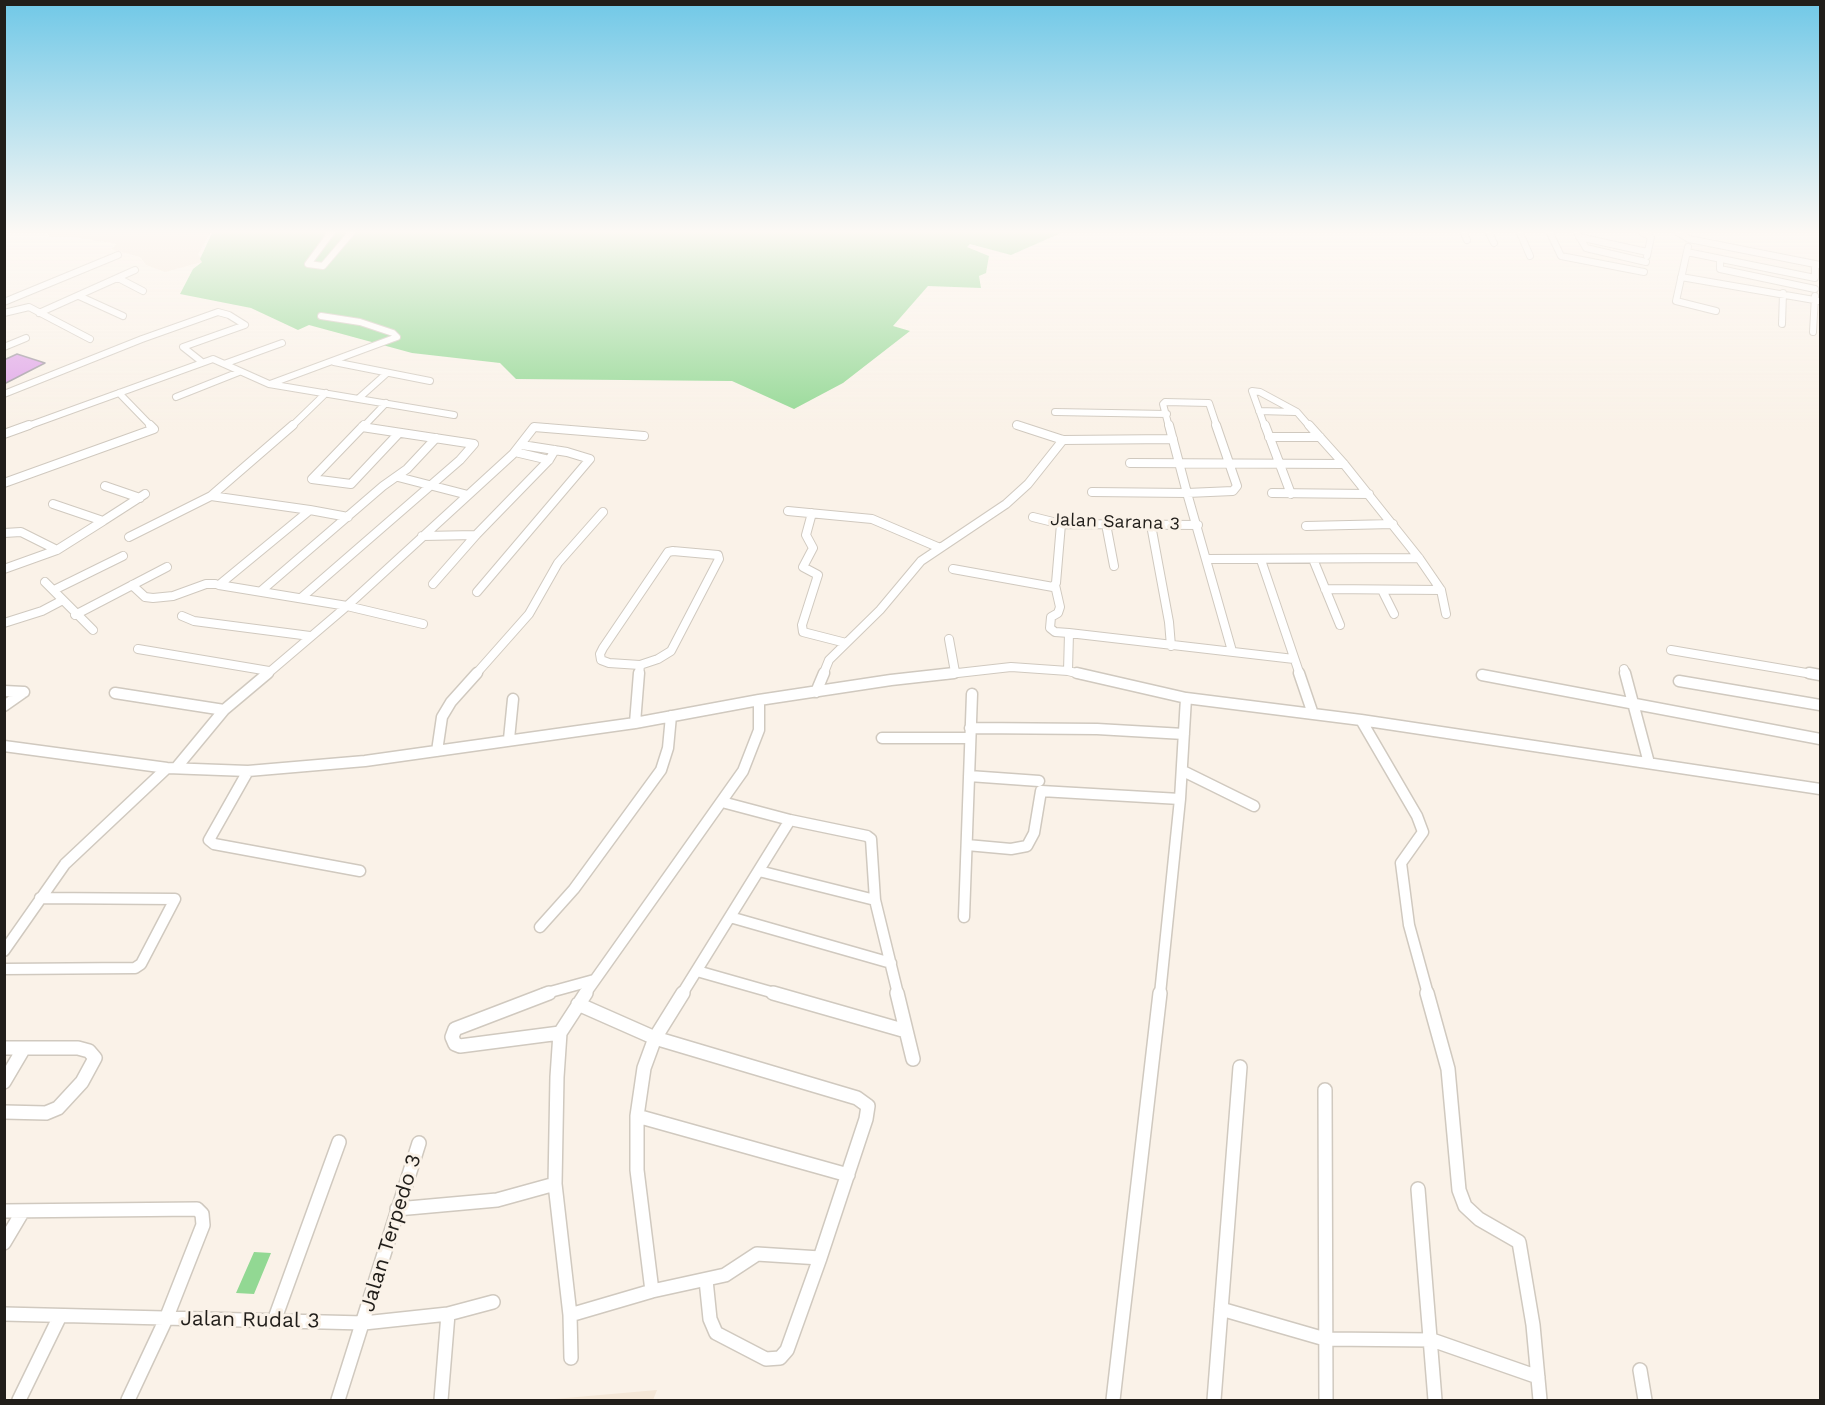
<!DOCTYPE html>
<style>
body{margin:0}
#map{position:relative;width:1825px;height:1405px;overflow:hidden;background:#faf2e8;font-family:"Work Sans",sans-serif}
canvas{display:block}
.frame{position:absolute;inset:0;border:6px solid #211e1a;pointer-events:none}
</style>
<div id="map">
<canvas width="1825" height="1405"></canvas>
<div class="frame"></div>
</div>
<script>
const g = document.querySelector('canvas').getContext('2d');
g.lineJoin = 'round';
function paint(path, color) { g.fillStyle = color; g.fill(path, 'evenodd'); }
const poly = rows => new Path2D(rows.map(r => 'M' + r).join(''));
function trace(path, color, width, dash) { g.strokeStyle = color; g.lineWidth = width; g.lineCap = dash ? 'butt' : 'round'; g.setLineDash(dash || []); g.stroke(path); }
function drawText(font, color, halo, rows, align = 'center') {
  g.font = font + ' "Work Sans",sans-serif'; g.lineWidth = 6; g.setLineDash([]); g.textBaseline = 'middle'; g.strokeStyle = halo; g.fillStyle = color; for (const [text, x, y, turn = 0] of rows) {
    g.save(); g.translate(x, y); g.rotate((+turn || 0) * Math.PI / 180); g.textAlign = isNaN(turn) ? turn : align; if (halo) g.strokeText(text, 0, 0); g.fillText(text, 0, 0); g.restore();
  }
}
const built = poly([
 [47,233,210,233,198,255,206,261,165,272,146,265,140,257,111,249,117,244,73,237,50,237],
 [657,1390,653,1400,543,1400]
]);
const green = poly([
 [212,233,1061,233,1011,255,970,244,967,247,989,256,986,273,979,276,981,288,928,286,893,326,910,331,843,383,794,409,732,381,516,379,500,363,412,353,309,325,298,330,251,308,180,294,193,269,202,262,200,259],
 [254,1252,271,1253,254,1294,236,1293]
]);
const building = poly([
 [17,354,45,363,4,384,4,360,17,354]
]);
const minorFar3 = poly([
 [331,233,308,264,323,266,351,233],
 [1464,233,1467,240],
 [1489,233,1494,243],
 [1520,233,1530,256],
 [1550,233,1561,256,1644,272],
 [1577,233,1586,248,1646,262],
 [1643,233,1651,237,1647,256],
 [1679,233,1689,239,1820,265],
 [1579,237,1647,252],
 [1688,247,1676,301,1716,311],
 [1687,252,1815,278,1815,264],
 [1720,259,1720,269,1815,289],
 [1681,277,1820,301],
 [118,278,143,291],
 [79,296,123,316],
 [4,302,118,255],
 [4,313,29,307,90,339],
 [39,313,135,270],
 [1782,324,1783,293],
 [1813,332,1815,296],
 [4,347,26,338],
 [334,362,430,381],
 [224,364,282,343],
 [270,384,397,337,393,333,360,322,321,316],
 [119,393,152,427],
 [4,394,142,339,218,312,229,315,245,325,183,347,202,362],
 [176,397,239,372],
 [359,398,387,373],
 [1259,411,1295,412],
 [1055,412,1167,414],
 [1017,425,1022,427],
 [25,427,213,359,269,384,454,415],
 [291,427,326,393],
 [363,427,386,403],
 [536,427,546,427],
 [1169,427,1163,404,1165,402,1209,403,1217,427],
 [1265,427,1252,391,1260,392,1297,412,1310,427]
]);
const minorFar2 = poly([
 [364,425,312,479,351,484,399,433],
 [1017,425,1063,440,1173,439],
 [1169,425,1187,493],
 [1265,425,1291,494],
 [1309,425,1344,464,1419,558,1441,590,1446,614],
 [4,434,29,425],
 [1269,437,1320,437],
 [515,452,549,460],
 [1130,463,1344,464],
 [398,477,468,495],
 [4,483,154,429,150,425],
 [105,486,140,498],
 [1092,492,1187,493],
 [1187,493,1232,651],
 [1187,493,1233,491,1237,486,1216,425],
 [1272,493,1369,494],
 [310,510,348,517],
 [788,511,872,519,940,548],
 [812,513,806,535,813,548,803,567,818,575,802,625,803,632,846,643],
 [1033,517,1061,524,1198,525],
 [103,521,145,494],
 [1106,524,1114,566],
 [1151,525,1169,622,1171,646],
 [1306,526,1393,524],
 [4,533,21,532,57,550,103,521,53,504],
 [422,536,476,535],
 [129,537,211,496],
 [673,551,718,555,719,559,671,651,658,659,640,665,609,663,601,660,600,654,603,648,668,552,673,551],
 [1206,559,1419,558],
 [1313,559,1340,625],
 [1261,560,1300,675],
 [4,569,57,550],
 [953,569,1053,587,1056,583,1061,524],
 [45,582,93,630],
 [433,584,476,535,549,460,555,450],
 [132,585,145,597,153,598,173,596,206,584,215,584],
 [219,585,310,510,211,496,293,425],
 [219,585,347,606,423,624],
 [1055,585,1060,607,1058,613,1051,617,1050,628,1055,632,1069,633],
 [1325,589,1441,590],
 [54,590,123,556],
 [1382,590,1394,614],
 [261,591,383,486,407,469,436,438],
 [477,592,590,459,567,452,522,445],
 [301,598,460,460,474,444,362,427],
 [75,615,167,567],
 [182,616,194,621,310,636],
 [4,623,42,611,61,601],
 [949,639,955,672],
 [138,649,269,671],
 [1671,650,1818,675],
 [1624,669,1626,675],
 [1068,671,1069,633,1294,659],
 [266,675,347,606,513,454,534,427,644,436],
 [475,675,529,614,558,563,603,512],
 [639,675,640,665],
 [823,675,829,660,880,610,921,561,1006,504,1028,484,1063,440],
 [940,675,1011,667,1068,671,1084,675]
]);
const minorFar1 = poly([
 [1077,673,1186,698,1361,720,1417,816,1423,832,1401,863,1409,925,1428,994],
 [1299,673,1313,714],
 [1625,673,1649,763],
 [1809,673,1820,675],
 [1482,675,1820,739],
 [1679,681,1820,705],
 [4,691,24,692],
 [816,692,824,673],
 [115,693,224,710],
 [4,706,24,692],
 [1361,720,1820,789],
 [635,723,639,673],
 [970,728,1097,729,1184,734],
 [882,738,970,738],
 [509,739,513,699],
 [4,746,167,768,248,771,365,761,635,723,759,700,891,680,954,673],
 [437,751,442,717,451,702,477,673],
 [176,768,224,710,268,673],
 [248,771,209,840,214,844,360,871],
 [1183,771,1254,806],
 [969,776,1039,781],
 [722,802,790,820,867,836,871,839,875,900,898,994],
 [967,845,1011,849,1027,846,1034,833,1041,791,1180,799],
 [759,871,875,900],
 [730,917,891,963],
 [964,917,972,694],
 [540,927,574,889,661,770,668,748,671,716],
 [4,951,65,864,167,768],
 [4,969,135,968,141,964,175,899,40,898],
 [697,971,778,994],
 [543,994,594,980],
 [585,994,743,771,759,730,759,700],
 [682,994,790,820],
 [1160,994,1180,799,1186,698]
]);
const minor = poly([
 [549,993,455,1029,452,1037,455,1044,460,1046,560,1033],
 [773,993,906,1031],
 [897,993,913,1059],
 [1427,993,1448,1069,1459,1190,1465,1206,1479,1219,1519,1242,1533,1325,1540,1400],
 [578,1004,655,1038,857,1098,868,1106,866,1119,820,1258,787,1350,780,1358,766,1359,716,1333,710,1319,706,1280],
 [4,1048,78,1048,89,1051,95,1058,82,1082,58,1108,46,1113,4,1112],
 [4,1082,24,1048],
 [1325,1090,1326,1400],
 [637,1116,848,1175],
 [1418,1189,1435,1400],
 [397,1209,497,1200,555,1184],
 [4,1211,197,1209,202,1214,203,1225,166,1319,128,1400],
 [4,1243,23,1211],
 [652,1291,637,1170,637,1116,644,1068,655,1038,683,993],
 [1221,1309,1325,1339,1432,1340,1538,1377],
 [4,1314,364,1323,448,1314,493,1302],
 [570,1315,652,1291,725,1275,757,1254,820,1258],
 [274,1321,339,1142],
 [571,1358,570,1315,555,1184,557,1077,560,1033,586,993],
 [1640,1370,1645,1400],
 [19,1400,60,1316],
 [338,1400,419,1143],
 [441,1400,448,1314],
 [1113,1400,1160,993],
 [1214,1400,1240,1067]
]);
const streetNames = [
 ["Jalan Sarana 3",1115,522,2]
];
const nearStreetnames = [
 ["Jalan Terpedo 3",391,1233,-73],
 ["Jalan Rudal 3",250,1320,1]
];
paint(built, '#f4e7d7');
paint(green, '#92d893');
paint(building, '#dea1e8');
trace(building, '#9e96a0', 1.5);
trace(minorFar3, '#d0c9bf', 8);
trace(minorFar2, '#d0c9bf', 10);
trace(minorFar1, '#d0c9bf', 13);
trace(minor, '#d0c9bf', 16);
trace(minorFar3, '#fff', 6);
trace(minorFar2, '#fff', 8);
trace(minorFar1, '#fff', 10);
trace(minor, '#fff', 13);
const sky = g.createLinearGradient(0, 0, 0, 430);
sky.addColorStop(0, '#70c8e7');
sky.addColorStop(0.54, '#fdf9f5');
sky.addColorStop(1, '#fdf9f500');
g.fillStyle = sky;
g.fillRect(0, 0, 1825, 430);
drawText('18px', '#211e1a', '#faf2e8', streetNames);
drawText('21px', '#211e1a', '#faf2e8', nearStreetnames);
</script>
